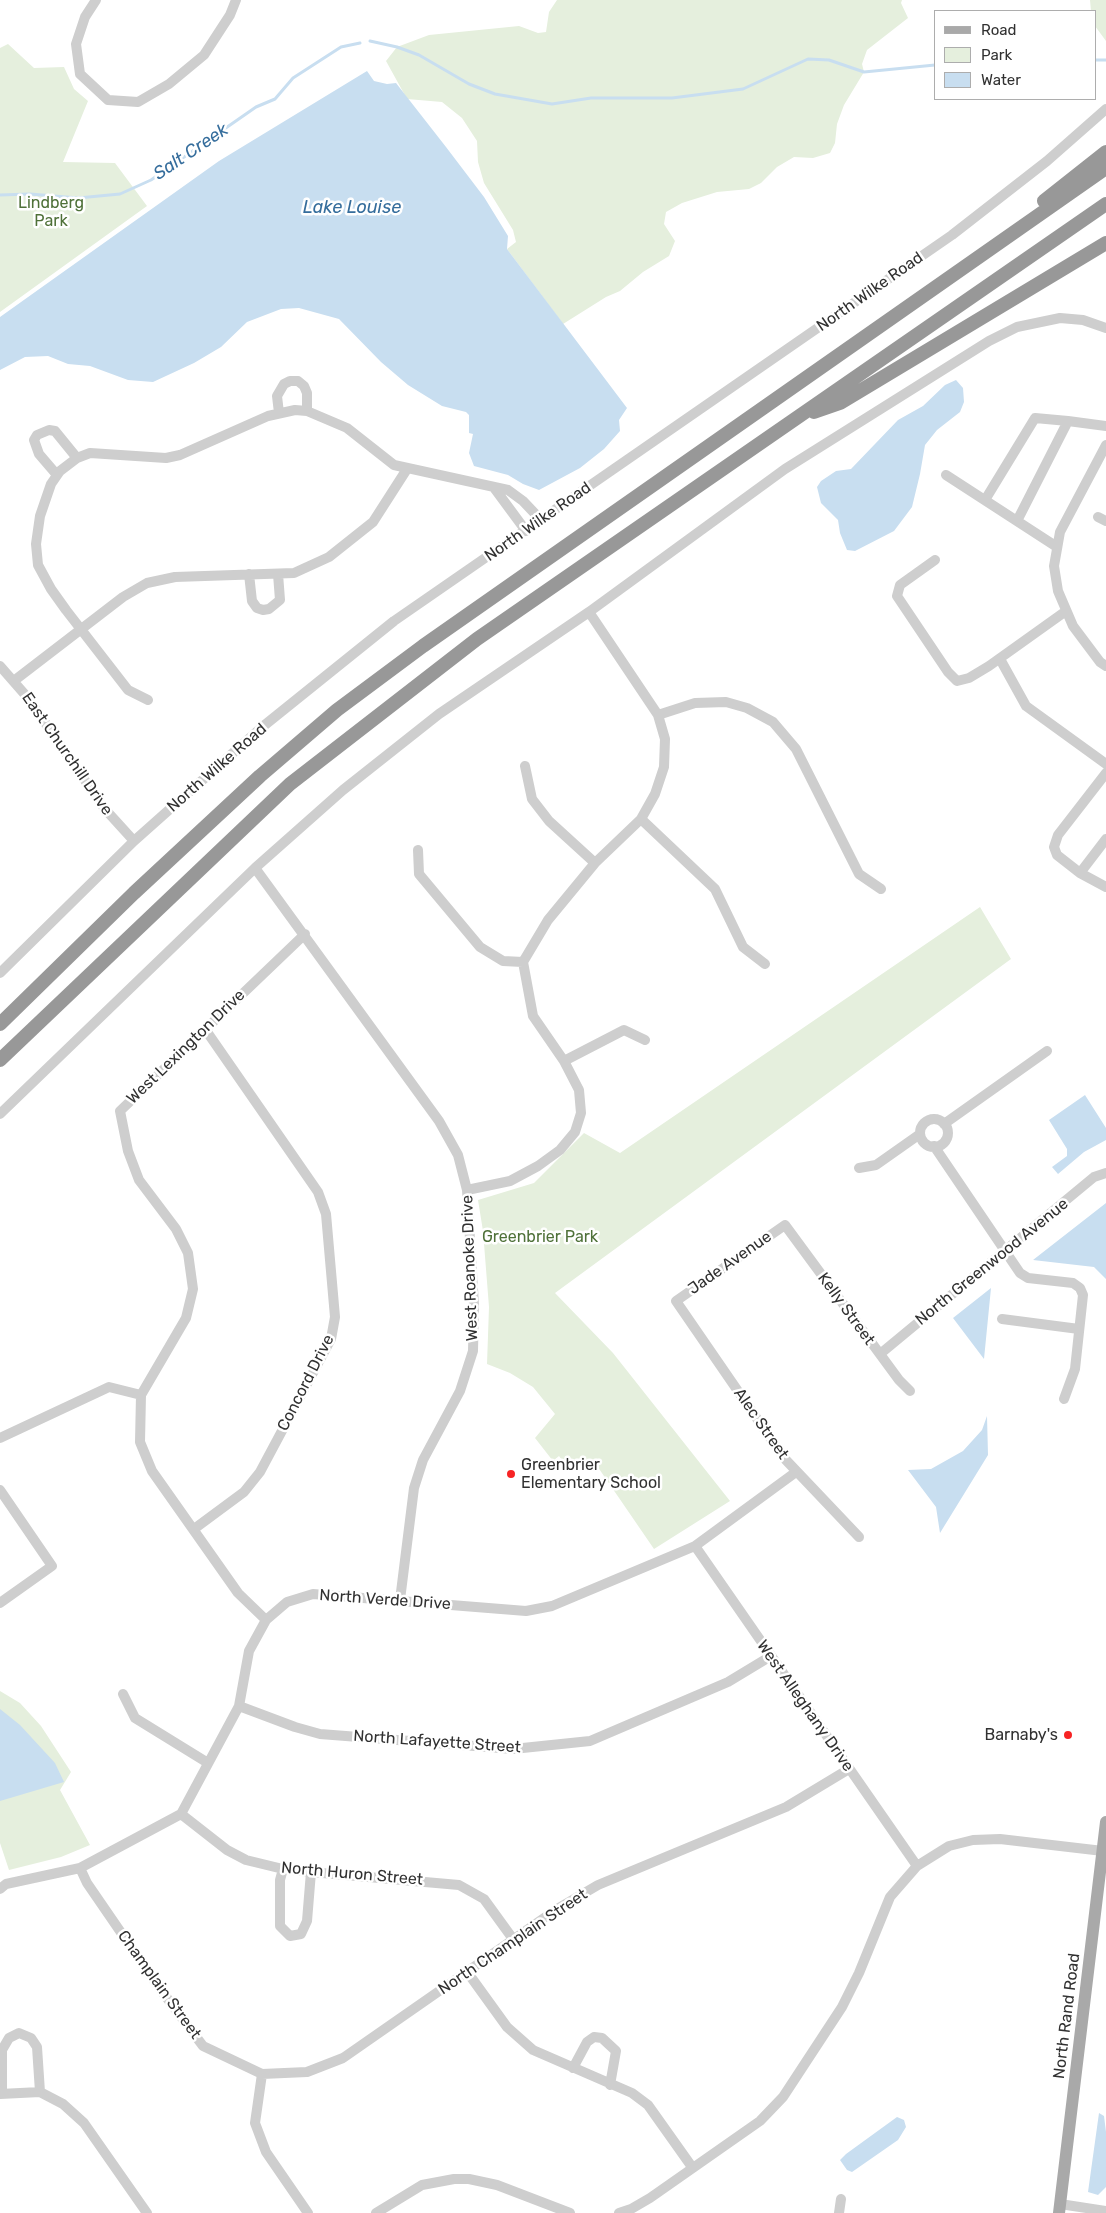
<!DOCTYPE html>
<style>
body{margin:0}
#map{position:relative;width:1106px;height:2213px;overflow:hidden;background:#fff;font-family:Rubik,sans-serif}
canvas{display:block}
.legend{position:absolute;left:934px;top:10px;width:162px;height:90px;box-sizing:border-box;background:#fff;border:1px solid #adadad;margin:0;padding:6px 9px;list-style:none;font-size:15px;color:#313131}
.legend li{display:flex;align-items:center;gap:10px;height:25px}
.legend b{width:25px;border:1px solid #adadad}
</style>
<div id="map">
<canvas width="1106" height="2213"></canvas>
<ul class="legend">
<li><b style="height:6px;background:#a9a9a9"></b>Road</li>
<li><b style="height:14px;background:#e5efdd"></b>Park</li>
<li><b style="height:14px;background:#c8def0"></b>Water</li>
</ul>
</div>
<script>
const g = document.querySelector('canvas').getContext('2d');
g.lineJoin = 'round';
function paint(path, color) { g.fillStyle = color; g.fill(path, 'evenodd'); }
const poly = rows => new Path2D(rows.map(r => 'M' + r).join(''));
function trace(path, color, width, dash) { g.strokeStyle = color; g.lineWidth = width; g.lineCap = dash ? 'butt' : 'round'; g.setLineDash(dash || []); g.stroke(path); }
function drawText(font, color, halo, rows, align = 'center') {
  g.font = font + ' Rubik,sans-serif'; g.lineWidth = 5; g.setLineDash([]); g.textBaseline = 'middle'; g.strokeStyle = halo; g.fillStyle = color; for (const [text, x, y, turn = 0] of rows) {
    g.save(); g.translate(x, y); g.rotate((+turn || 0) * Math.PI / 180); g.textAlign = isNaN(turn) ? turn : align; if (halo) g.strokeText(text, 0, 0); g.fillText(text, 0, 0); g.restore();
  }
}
const green = poly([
 [557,0,902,0,901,3,908,18,867,50,862,64,864,72,844,105,837,124,835,143,830,153,813,158,794,157,777,167,761,183,749,189,717,192,682,203,666,212,664,224,675,241,669,256,643,272,620,291,606,297,563,324,507,249,516,242,513,230,484,183,478,162,477,141,462,118,442,102,407,99,386,61,397,47,429,35,519,26,538,33,546,32,549,12],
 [1090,0,1106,0,1106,41,1095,26,1095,11,1091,11],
 [8,44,34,68,64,67,74,89,88,101,63,162,115,163,147,206,0,312,0,48],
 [980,907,1011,959,555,1293,613,1353,730,1501,654,1549,593,1460,565,1464,559,1456,553,1461,535,1438,555,1414,533,1387,510,1373,487,1364,489,1307,483,1231,478,1200,534,1183,584,1133,620,1153],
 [0,1691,20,1703,41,1726,71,1772,60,1790,90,1845,61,1857,9,1870,0,1843]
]);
const water = poly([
 [367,71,374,81,387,84,396,83,446,147,484,197,508,236,507,249,627,408,619,420,620,431,604,449,580,468,539,490,523,484,508,475,474,466,469,453,473,434,469,433,469,415,466,412,442,406,408,385,381,362,339,319,299,308,281,309,247,322,221,347,194,363,153,382,128,380,90,366,68,364,48,356,25,357,0,370,0,317,219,161],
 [956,380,963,388,964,402,960,412,937,430,925,445,920,474,912,507,894,531,855,551,847,550,840,533,838,520,821,503,817,487,821,481,836,471,851,469,898,420,923,406,945,385],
 [1085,1095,1106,1128,1106,1140,1084,1152,1058,1174,1052,1167,1067,1156,1067,1149,1049,1120],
 [1106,1203,1106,1279,1094,1267,1033,1260],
 [991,1288,984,1359,953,1318],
 [987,1416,988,1455,940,1533,936,1507,908,1470,931,1469,963,1451,982,1430],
 [0,1709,20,1725,55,1763,64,1782,0,1801],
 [1099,2113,1104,2116,1106,2132,1106,2187,1098,2195,1088,2192],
 [897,2117,904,2120,906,2127,898,2140,852,2172,847,2170,840,2160,846,2154]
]);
const stream = poly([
 [370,41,397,47,419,55,469,84,495,94,552,104,591,98,672,98,743,89,808,59,829,60,864,72,935,65],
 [1095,60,1106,60],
 [0,195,30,194,78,198,120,194,151,180,256,107,275,99,293,78,341,47,360,43]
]);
const minor = poly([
 [96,0,85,17,76,44,80,74,108,100,138,102,169,84,204,55,230,15,236,0],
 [279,413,277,396,284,384,290,381,298,381,304,386,307,393,307,411],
 [1068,421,1106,426],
 [1106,445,1060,532,1054,566,1058,591,1073,626,1100,662,1106,666],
 [57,475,39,454,34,440,37,435,49,430,55,431,77,458],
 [946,475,1057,547],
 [495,489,526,531],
 [985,500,1035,418,1068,421,1017,521],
 [1098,517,1106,521],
 [935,560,900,585,897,596,948,672,957,681,969,678,989,666,1066,611],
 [249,574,252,601,257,608,263,610,269,609,280,600,278,574],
 [1000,659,1026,706,1106,764],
 [0,666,28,698,104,808,134,841],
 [15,680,123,597,147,583,175,577,294,573,329,557,373,522,407,469],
 [148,700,128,690,66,610,51,589,38,565,36,544,40,516,51,484,60,471,77,458,90,453,166,458,180,455,268,416,295,410,307,411,347,428,394,465,508,490,523,501,541,520],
 [658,715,695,703,726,702,747,708,773,722,796,749,859,874,881,889],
 [525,766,532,799,549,821,595,863],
 [1106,773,1058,835,1054,847,1057,855,1080,873,1106,887],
 [641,819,715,889,743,947,765,964],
 [418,850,419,874,480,947,503,961,523,962],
 [255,868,439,1121,458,1155,467,1190,474,1305,473,1351,460,1391,423,1460,414,1488,400,1600],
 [1080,873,1106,839],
 [0,973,134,841,261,728,394,621,952,235,1047,161,1106,109],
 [564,1061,624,1030,645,1040],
 [0,1114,255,868,343,790,439,714,589,612,785,469,989,341,1017,327,1060,318,1083,320,1106,328],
 '920 1133a14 14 0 1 1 28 0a14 14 0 1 1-28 0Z',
 [944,1124,1047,1051],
 [934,1146,1020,1273,1028,1278,1073,1283,1080,1288,1083,1295,1075,1369,1064,1399],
 [859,1168,876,1165,920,1134],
 [467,1190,510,1181,538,1166,560,1150,575,1132,581,1113,579,1090,564,1061,533,1016,523,962,548,920,595,863,641,819,655,794,664,767,665,739,658,715,589,612],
 [1002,1319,1079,1329],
 [880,1354,1094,1177,1106,1173],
 [0,1438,109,1387,141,1395],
 [0,1490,52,1566,0,1603],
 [194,1529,244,1492,260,1472,331,1339,335,1317,326,1214,318,1192,205,1029],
 [859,1537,784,1458,676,1301,785,1225,899,1380,910,1391],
 [695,1546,917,1866],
 [266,1620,238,1593,152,1471,140,1442,141,1395,186,1318,193,1289,188,1253,176,1229,139,1180,128,1151,120,1111,305,934],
 [123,1694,135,1718,208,1763],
 [239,1706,295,1727,320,1734,513,1749,590,1741,728,1682,771,1656],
 [181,1814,227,1850,246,1860,283,1869,311,1872,459,1885,484,1899,513,1939],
 [80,1868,87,1883,155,1982,203,2046,262,2074,307,2072,343,2058,557,1909,598,1885,786,1807,849,1769],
 [283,1869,280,1880,280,1926,290,1936,301,1934,307,1921,311,1872],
 [0,1889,6,1884,80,1868,181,1814,239,1706,249,1651,266,1620,287,1602,313,1594,526,1611,552,1606,695,1546,796,1472],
 [468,1973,507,2027,533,2050,632,2093,648,2105,692,2167],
 [573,2068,587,2042,594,2037,602,2038,616,2051,610,2085],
 [262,2074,255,2123,266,2152,308,2213],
 [0,2094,40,2092,63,2104,84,2123,147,2213],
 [2,2094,2,2050,9,2038,19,2033,31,2038,37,2047,40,2092],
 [1060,2204,1106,2211],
 [376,2213,422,2185,454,2179,469,2179,497,2185,570,2213],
 [619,2213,631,2209,650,2198,760,2121,783,2097,842,2007,859,1973,890,1897,917,1866,949,1846,973,1840,1000,1839,1103,1851],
 [839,2213,841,2199]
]);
const major = poly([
 [1059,2213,1106,1822]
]);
const highway = poly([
 [1044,201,1106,152],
 [814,412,840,403,1106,243],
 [0,1024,134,893,260,776,337,710,423,646,1106,168],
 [0,1060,290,784,477,639,1106,204]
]);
const markers = [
 [511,1474,5,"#f72324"],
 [1068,1735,5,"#f72324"]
];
const parkNames = [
 ["Lindberg",51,203],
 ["Park",51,221],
 ["Greenbrier Park",540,1237]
];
const streetNames = [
 ["North Wilke Road",870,292,-35],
 ["North Wilke Road",538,522,-35],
 ["East Churchill Drive",67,754,55],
 ["North Wilke Road",217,768,-41],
 ["West Lexington Drive",186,1047,-44],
 ["North Greenwood Avenue",992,1262,-39],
 ["Jade Avenue",730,1263,-35],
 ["West Roanoke Drive",470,1268,-92],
 ["Kelly Street",846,1309,54],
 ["Concord Drive",306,1383,-63],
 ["Alec Street",761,1424,55],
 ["North Verde Drive",385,1600,4],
 ["West Alleghany Drive",805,1706,55],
 ["North Lafayette Street",437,1742,4],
 ["North Huron Street",352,1874,5],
 ["North Champlain Street",513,1942,-34],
 ["Champlain Street",159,1985,54],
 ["North Rand Road",1067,2016,-83]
];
const poiNames = [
 ["Greenbrier",521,1465],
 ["Elementary School",521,1483],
 ["Barnaby's",1058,1735,"right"]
];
const waterNames = [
 ["Salt Creek",191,152,-34],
 ["Lake Louise",352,208]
];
paint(green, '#e5efdd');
paint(water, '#c8def0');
trace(stream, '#c8def0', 3);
trace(minor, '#cecece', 10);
trace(major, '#a9a9a9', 12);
trace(highway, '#989898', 14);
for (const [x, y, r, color] of markers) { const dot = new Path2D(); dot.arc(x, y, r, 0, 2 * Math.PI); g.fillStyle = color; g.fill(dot); trace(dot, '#fff', 2); }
drawText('16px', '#4f7139', '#fff', parkNames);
drawText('16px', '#313131', '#fff', streetNames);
drawText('16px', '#313131', '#fff', poiNames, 'left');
drawText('italic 18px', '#356d9c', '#fff', waterNames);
</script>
